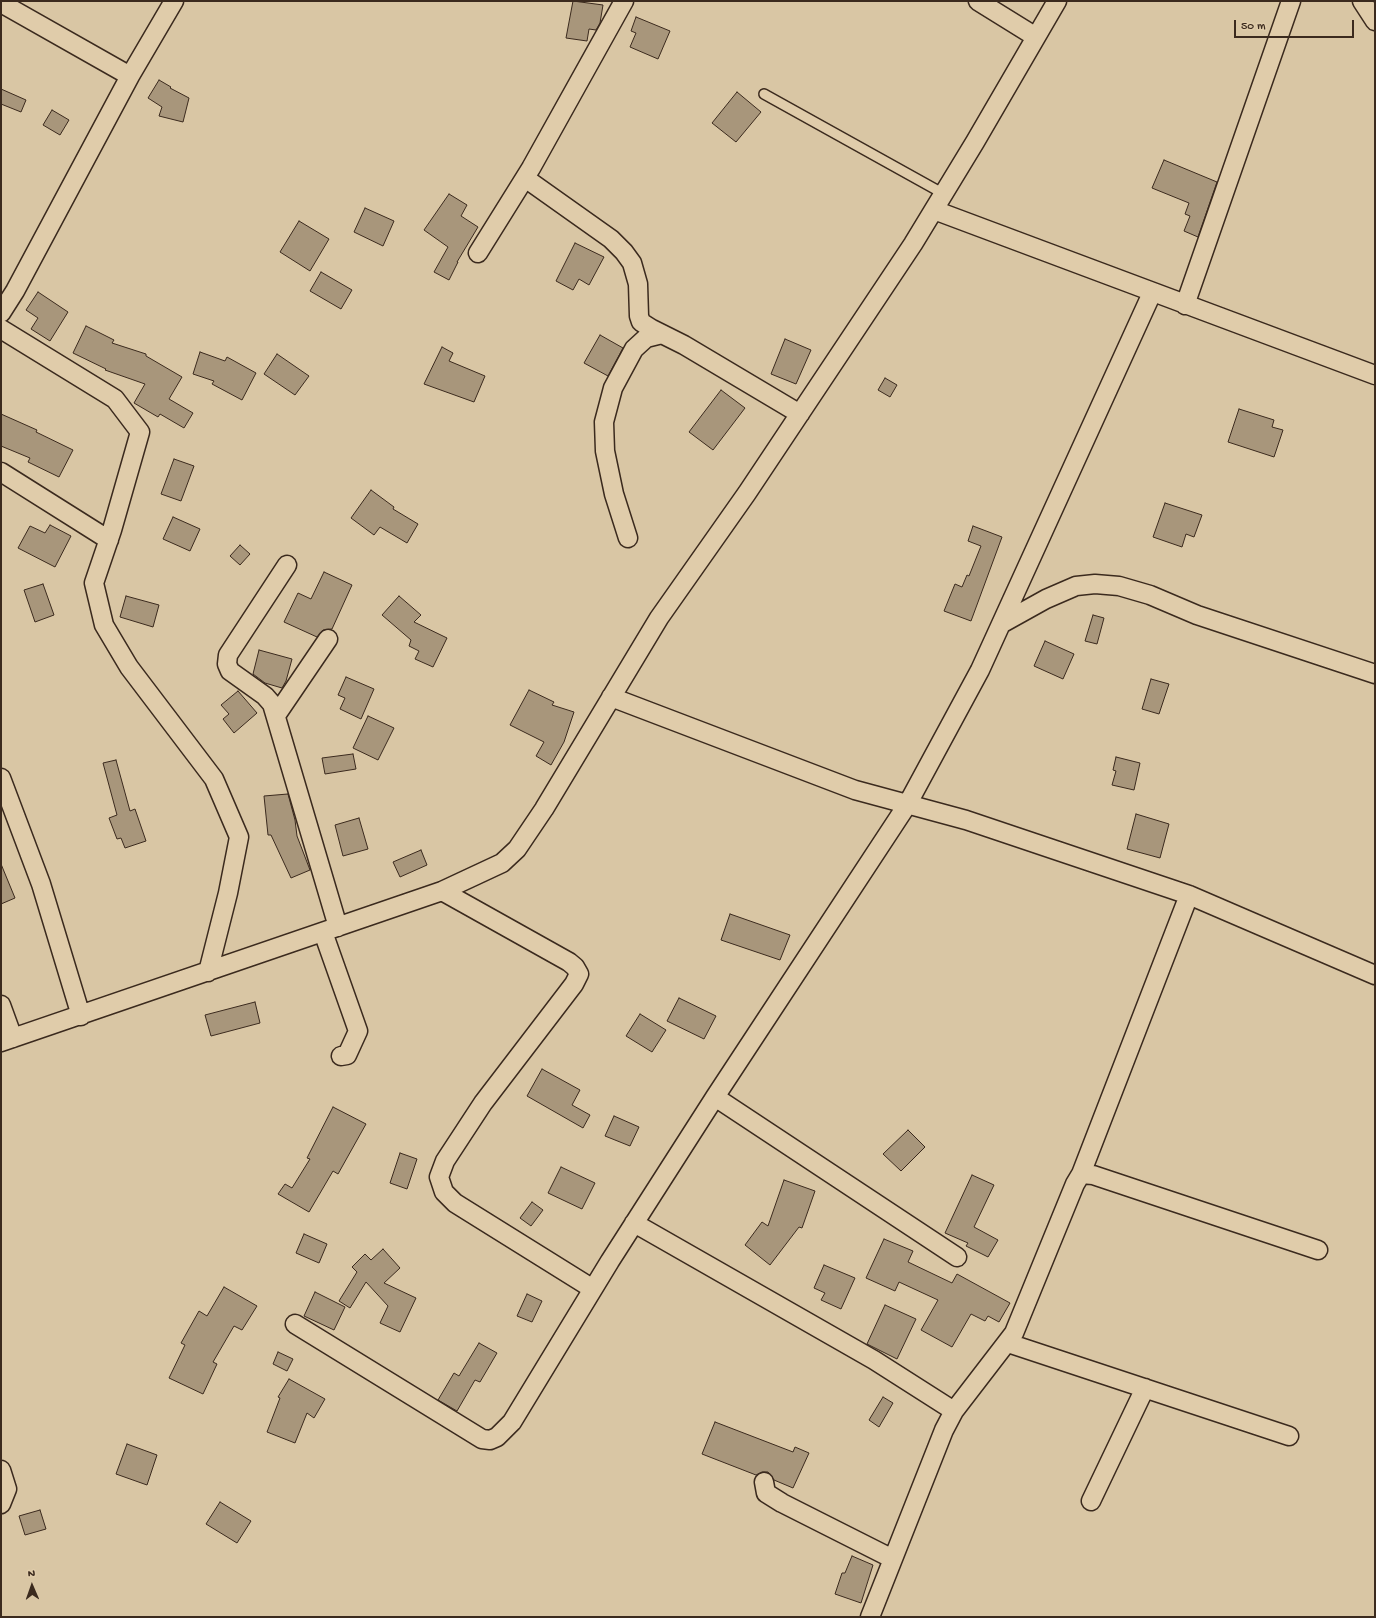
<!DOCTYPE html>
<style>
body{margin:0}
#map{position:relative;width:1376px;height:1618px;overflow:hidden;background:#d9c6a4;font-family:"Gochi Hand",sans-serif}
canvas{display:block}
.frame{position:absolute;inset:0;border:2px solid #3b2a1e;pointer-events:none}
.north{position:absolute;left:12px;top:1566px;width:40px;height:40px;-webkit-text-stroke:3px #e0ccaa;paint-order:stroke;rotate:358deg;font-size:11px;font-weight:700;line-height:16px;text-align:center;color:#3b2a1e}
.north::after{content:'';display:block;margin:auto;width:14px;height:18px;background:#3b2a1e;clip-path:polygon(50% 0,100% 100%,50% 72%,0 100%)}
.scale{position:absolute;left:1234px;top:20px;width:120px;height:18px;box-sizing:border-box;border:2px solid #3b2a1e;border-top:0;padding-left:5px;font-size:12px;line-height:14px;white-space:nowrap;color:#3b2a1e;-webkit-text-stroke:3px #e0ccaa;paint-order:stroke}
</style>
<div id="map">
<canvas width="1376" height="1618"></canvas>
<div class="frame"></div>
<div class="north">N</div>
<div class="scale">50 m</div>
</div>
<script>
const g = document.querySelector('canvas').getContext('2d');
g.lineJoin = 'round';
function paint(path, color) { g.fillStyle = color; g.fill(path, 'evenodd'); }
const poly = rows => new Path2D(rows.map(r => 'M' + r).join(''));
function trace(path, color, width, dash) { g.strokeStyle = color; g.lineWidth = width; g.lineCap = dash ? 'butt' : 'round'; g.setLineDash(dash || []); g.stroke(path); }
const building = poly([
 [573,1,603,5,600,23,596,30,589,29,587,41,566,38,573,1],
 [636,17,670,31,658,59,630,47,636,33,631,31,636,17],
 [159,80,171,87,170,88,189,98,183,122,159,116,162,107,148,98,159,80],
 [1,89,26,100,21,112,1,104,1,89],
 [737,92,761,112,736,142,712,123,737,92],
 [52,110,69,120,60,135,43,125,52,110],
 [1164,160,1217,182,1198,237,1184,231,1190,216,1185,214,1189,203,1152,188,1164,160],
 [449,194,467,205,461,216,478,227,457,262,458,262,449,280,434,272,448,247,424,230,449,194],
 [365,208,394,221,383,246,354,232,365,208],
 [299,221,329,239,310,271,280,252,299,221],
 [575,243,604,257,589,285,579,279,573,290,556,281,575,243],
 [321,272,352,290,341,309,310,291,321,272],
 [38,292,68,312,50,341,31,329,38,318,26,310,38,292],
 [86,326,114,340,112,343,146,354,146,356,182,377,169,399,193,413,184,428,160,414,158,417,134,403,145,384,105,370,106,369,73,353,86,326],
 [600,335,623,348,608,376,584,363,600,335],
 [785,339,811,350,796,384,771,374,785,339],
 [442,347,453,353,449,361,485,376,474,402,424,384,442,347],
 [200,352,225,361,227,357,256,373,242,400,212,384,214,381,193,374,200,352],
 [277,354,309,376,295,395,264,374,277,354],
 [885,378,897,385,890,397,878,390,885,378],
 [721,390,745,408,713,450,689,432,721,390],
 [1239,409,1274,420,1272,427,1283,430,1274,457,1228,442,1239,409],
 [1,414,37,430,36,432,73,450,59,477,28,462,30,458,1,446,1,414],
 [174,459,194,466,181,501,161,494,174,459],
 [371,490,394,507,393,509,418,524,407,543,380,527,374,535,351,518,371,490],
 [1165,503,1202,515,1194,537,1186,534,1182,547,1153,537,1165,503],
 [173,517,200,529,190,551,163,539,173,517],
 [50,525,71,536,55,567,18,548,30,526,45,533,50,525],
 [973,526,1002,537,971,621,944,611,955,584,962,587,967,575,969,576,981,546,968,541,973,526],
 [240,545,250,554,240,565,230,556,240,545],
 [324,572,352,585,332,629,323,630,317,637,284,622,298,593,311,599,324,572],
 [43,584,54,615,35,622,24,590,43,584],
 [126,596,159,605,153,627,120,617,126,596],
 [399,596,421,615,414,622,447,638,433,667,415,659,419,651,409,646,411,640,382,615,399,596],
 [1093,615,1104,618,1097,644,1085,641,1093,615],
 [1045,641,1074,654,1063,679,1034,666,1045,641],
 [259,650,292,659,286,681,282,688,265,683,253,674,259,650],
 [346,677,374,689,361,719,340,709,345,698,338,695,346,677],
 [1151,679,1169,684,1159,714,1142,709,1151,679],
 [529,690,554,702,552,705,574,712,564,742,551,765,536,756,544,742,510,725,529,690],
 [238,691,257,713,234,733,223,719,229,714,221,705,238,691],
 [368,716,394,728,378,760,353,748,368,716],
 [353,754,356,769,325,774,322,758,353,754],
 [1116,757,1140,763,1134,790,1112,785,1116,771,1113,770,1116,757],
 [116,760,130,811,135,809,146,841,125,848,121,838,117,839,109,818,117,815,103,763,116,760],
 [288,794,295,820,297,836,310,870,291,878,271,835,268,835,264,796,288,794],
 [1136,814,1169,824,1160,858,1127,849,1136,814],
 [359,818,368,849,343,856,335,825,359,818],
 [421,850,427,865,400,877,393,862,421,850],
 [1,864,15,898,1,904,1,864],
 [730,914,790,935,780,960,721,940,730,914],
 [679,998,716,1016,704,1039,667,1021,679,998],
 [255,1002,260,1023,211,1036,205,1015,255,1002],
 [640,1014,666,1030,652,1052,626,1036,640,1014],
 [542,1069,580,1090,572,1105,590,1115,583,1128,527,1096,542,1069],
 [333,1107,366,1124,338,1174,333,1171,309,1212,278,1194,285,1184,292,1188,310,1159,307,1158,333,1107],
 [614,1116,639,1127,630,1146,605,1136,614,1116],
 [908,1130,925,1147,901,1171,883,1154,908,1130],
 [400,1153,417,1159,407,1189,390,1183,400,1153],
 [561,1167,595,1183,582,1209,548,1193,561,1167],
 [972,1175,994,1185,974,1227,998,1240,988,1257,966,1246,968,1243,945,1233,972,1175],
 [784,1180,815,1191,802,1228,799,1227,770,1265,745,1245,762,1222,768,1226,784,1180],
 [532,1202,543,1210,531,1226,520,1218,532,1202],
 [304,1234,327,1244,319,1263,296,1253,304,1234],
 [884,1239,913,1251,908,1262,952,1283,957,1274,1010,1303,999,1322,988,1316,985,1321,971,1314,952,1347,921,1330,938,1300,899,1282,895,1291,866,1278,884,1239],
 [383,1249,400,1268,384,1283,416,1298,400,1332,380,1323,388,1306,366,1282,350,1308,339,1301,357,1272,352,1267,365,1254,371,1260,383,1249],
 [824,1265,855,1278,841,1309,821,1300,825,1293,814,1288,824,1265],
 [224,1287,257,1306,242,1330,234,1326,213,1362,217,1364,203,1394,169,1378,185,1345,181,1343,199,1311,207,1316,224,1287],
 [315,1292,345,1307,334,1330,304,1316,315,1292],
 [527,1294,542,1301,532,1322,517,1316,527,1294],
 [885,1305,916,1319,897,1359,867,1344,885,1305],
 [479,1343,497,1353,480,1382,475,1380,457,1411,438,1400,454,1373,459,1376,479,1343],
 [278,1352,293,1359,287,1371,273,1364,278,1352],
 [289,1379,325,1399,314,1418,307,1413,295,1443,267,1432,280,1398,278,1397,289,1379],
 [883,1397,893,1403,879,1427,869,1420,883,1397],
 [715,1422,793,1452,795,1447,809,1453,793,1488,774,1480,768,1472,762,1472,756,1475,702,1454,715,1422],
 [127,1444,157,1455,147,1485,116,1474,127,1444],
 [220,1502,251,1521,237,1543,206,1524,220,1502],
 [40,1510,46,1529,25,1535,19,1516,40,1510],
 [852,1556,873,1565,861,1603,835,1594,842,1573,845,1573,852,1556]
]);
const service = poly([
 [764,94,944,194]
]);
const minor = poly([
 [978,1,1036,37],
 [1362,1,1375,21],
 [1,3,130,76],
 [525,178,611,239,624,252,632,263,638,284,639,316,641,322,652,329,684,345,800,414],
 [934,210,1375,375],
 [478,253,531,168,624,1],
 [1185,305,1291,1],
 [1,313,15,291,130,76,174,1],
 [1,329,115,399,140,432,112,530,94,583,104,625,129,667,214,779,239,837,228,893,208,972],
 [1,472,109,540],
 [628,538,614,494,605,451,604,422,613,388,634,349,646,338,662,334],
 [287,565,228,655,227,664,230,671,265,696,272,704,338,927],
 [1001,624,1046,599,1076,586,1095,584,1119,586,1150,595,1197,615,1375,674],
 [611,697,855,790,966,820,1189,895,1375,975],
 [277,714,328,639],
 [1,778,41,884,81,1016],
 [442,891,569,962,575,967,579,974,574,984,483,1103,445,1161,439,1177,444,1192,455,1203,593,1289],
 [323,932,358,1031,347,1055,341,1056],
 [1,1005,13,1038],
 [1,1042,442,891,502,863,517,849,544,809,659,618,747,493,913,244,975,142,1057,1],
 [715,1097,957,1257],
 [1081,1174,1189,895],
 [634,1223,874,1360,954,1411,944,1430,870,1617],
 [295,1324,482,1439,490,1440,497,1437,512,1422,610,1261,715,1097,907,805,980,670,1152,293],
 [1008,1343,1289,1436],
 [954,1411,1014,1333,1075,1184,1081,1174,1093,1175,1318,1250],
 [1,1470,7,1489,1,1504],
 [764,1482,766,1493,782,1503,893,1559],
 [1091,1501,1145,1388]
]);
paint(building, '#a8967b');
trace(building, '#3b2a1e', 1);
trace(service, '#3b2a1e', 12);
trace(minor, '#3b2a1e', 21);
trace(service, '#e0ccaa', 9);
trace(minor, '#e0ccaa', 18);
</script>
